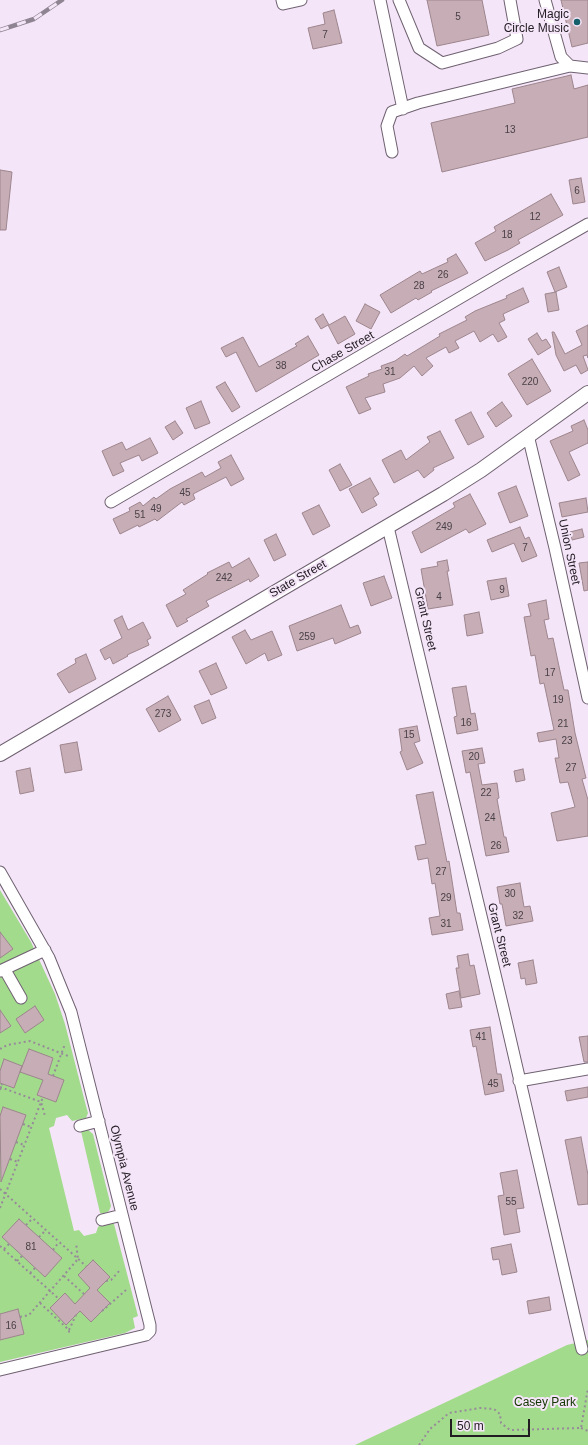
<!DOCTYPE html>
<style>
body{margin:0}
#map{position:relative;width:588px;height:1445px;overflow:hidden;background:#f5e5f8;font-family:Helvetica,sans-serif}
canvas{display:block}
.scale{position:absolute;left:450px;top:1419px;width:80px;height:18px;box-sizing:border-box;border:2px solid #211b22;border-top:0;padding-left:5px;font-size:12px;line-height:14px;white-space:nowrap;color:#211b22;-webkit-text-stroke:3px #f5e5f8;paint-order:stroke}
</style>
<div id="map">
<canvas width="588" height="1445"></canvas>
<div class="scale">50 m</div>
</div>
<script>
const g = document.querySelector('canvas').getContext('2d');
g.lineJoin = 'round';
function paint(path, color) { g.fillStyle = color; g.fill(path, 'evenodd'); }
const poly = rows => new Path2D(rows.map(r => 'M' + r).join(''));
function trace(path, color, width, dash) { g.strokeStyle = color; g.lineWidth = width; g.lineCap = dash ? 'butt' : 'round'; g.setLineDash(dash || []); g.stroke(path); }
function drawText(font, color, halo, rows, align = 'center') {
  g.font = font + ' Helvetica,sans-serif'; g.lineWidth = 4; g.setLineDash([]); g.textBaseline = 'middle'; g.strokeStyle = halo; g.fillStyle = color; for (const [text, x, y, turn = 0] of rows) {
    g.save(); g.translate(x, y); g.rotate((+turn || 0) * Math.PI / 180); g.textAlign = isNaN(turn) ? turn : align; if (halo) g.strokeText(text, 0, 0); g.fillText(text, 0, 0); g.restore();
  }
}
const green = poly([
 [0,890,31,942,55,994,65,1024,86,1106,88,1113,86,1118,72,1121,67,1115,56,1118,54,1126,49,1128,74,1231,79,1230,84,1236,96,1233,98,1227,102,1224,111,1222,114,1224,138,1316,133,1318,135,1328,125,1333,0,1362],
 [87,1129,93,1134,111,1206,109,1211,103,1214,100,1213,81,1131],
 [588,1340,588,1445,355,1445,567,1345]
]);
const building = poly([
 [427,0,482,0,489,35,437,46,427,0],
 [561,0,588,0,588,43,572,47,561,0],
 [334,10,342,43,313,49,308,28,325,24,323,13,334,10],
 [571,75,574,89,588,85,588,137,442,172,431,123,515,103,512,89,571,75],
 [0,170,12,172,6,230,0,230,0,170],
 [581,178,585,202,573,204,569,180,581,178],
 [551,194,563,215,518,240,520,243,508,250,485,261,475,243,496,231,494,227,551,194],
 [456,254,468,273,431,291,432,292,418,300,416,298,391,313,380,295,420,271,422,274,448,262,447,259,456,254],
 [559,267,567,287,555,292,547,272,559,267],
 [523,288,529,302,503,314,505,320,499,323,507,337,498,342,493,334,480,342,474,331,455,341,459,348,449,353,446,347,426,358,433,366,422,376,414,366,400,378,383,384,385,392,365,398,371,409,359,414,346,387,369,376,368,374,382,369,381,366,395,361,405,354,407,356,440,336,439,334,467,320,465,317,475,311,507,298,506,296,523,288],
 [556,292,559,310,548,312,545,294,556,292],
 [365,304,380,312,371,329,356,321,365,304],
 [323,314,329,325,345,316,355,334,338,344,328,325,321,329,315,319,323,314],
 [588,325,588,358,587,355,583,356,588,370,581,374,576,365,564,371,556,355,552,332,554,332,565,354,582,345,576,331,588,325],
 [537,333,542,341,546,339,551,347,538,355,528,339,537,333],
 [308,336,319,355,256,392,236,352,226,357,221,348,243,337,259,367,297,346,295,344,308,336],
 [532,359,551,391,527,405,508,374,532,359],
 [225,382,240,407,232,412,216,387,225,382],
 [201,401,210,423,195,429,186,408,201,401],
 [502,402,512,416,496,427,487,413,502,402],
 [471,412,484,437,468,445,455,420,471,412],
 [584,420,588,430,588,443,569,452,580,475,568,481,550,441,573,431,571,426,584,420],
 [175,421,183,433,173,440,165,427,175,421],
 [440,431,454,458,433,468,434,470,424,478,418,470,394,483,382,460,401,450,406,460,430,442,427,437,440,431],
 [150,438,158,453,142,461,139,455,120,463,124,471,113,476,102,451,122,442,126,450,150,438],
 [231,455,244,479,231,486,226,477,193,494,195,499,184,505,182,502,157,521,155,519,139,527,138,525,120,534,113,519,130,511,129,508,140,502,143,506,154,497,156,499,170,489,202,472,205,477,221,468,218,462,231,455],
 [340,464,352,485,340,491,329,470,340,464],
 [370,478,379,494,373,498,377,505,362,513,349,489,370,478],
 [516,486,528,516,510,523,498,493,516,486],
 [470,494,486,524,469,533,466,529,421,553,412,532,455,507,453,503,470,494],
 [586,498,588,512,562,517,559,503,586,498],
 [319,505,330,526,313,535,302,513,319,505],
 [520,527,525,539,529,537,537,556,522,562,514,543,492,552,487,540,520,527],
 [582,529,584,537,572,540,570,532,582,529],
 [276,534,286,555,274,561,264,540,276,534],
 [249,558,259,576,250,582,249,579,206,601,209,606,186,619,188,621,177,627,166,605,186,594,183,590,208,574,207,573,229,562,232,568,249,558],
 [447,560,449,571,447,571,453,605,428,609,421,569,438,566,437,562,447,560],
 [588,562,588,590,584,591,579,563,588,562],
 [384,576,392,598,371,606,363,583,384,576],
 [506,578,509,596,491,600,487,581,506,578],
 [546,600,549,619,544,620,548,639,553,638,564,690,568,690,575,733,586,778,582,779,588,800,588,836,557,841,551,813,575,807,568,782,560,783,555,758,559,758,556,739,539,742,537,733,554,730,544,683,540,684,535,655,531,656,524,617,531,616,528,604,546,600],
 [341,605,350,628,358,625,361,633,335,644,333,638,297,651,289,626,341,605],
 [479,612,483,633,467,636,464,615,479,612],
 [122,616,128,630,143,622,151,638,147,640,149,645,127,655,128,656,113,664,110,657,105,660,100,650,122,638,114,620,122,616],
 [245,630,251,640,272,631,282,655,268,661,265,653,246,664,232,637,245,630],
 [86,654,96,679,69,693,57,674,76,663,75,659,86,654],
 [216,663,227,688,211,695,199,671,216,663],
 [466,686,471,714,475,713,478,730,457,734,454,717,457,716,452,688,466,686],
 [168,696,181,720,159,732,146,709,168,696],
 [209,700,216,718,202,724,194,706,209,700],
 [417,726,420,741,414,743,423,763,407,770,400,752,402,751,399,729,417,726],
 [77,742,82,770,65,773,60,745,77,742],
 [482,748,485,763,478,764,482,785,497,783,499,798,497,799,504,837,506,837,509,852,486,856,470,772,466,773,462,751,482,748],
 [30,768,34,791,20,794,16,771,30,768],
 [523,769,525,780,516,782,514,771,523,769],
 [433,792,447,862,449,861,457,913,460,913,463,930,432,935,429,918,440,916,435,883,432,884,428,858,418,860,415,846,426,844,416,795,433,792],
 [520,883,524,907,530,906,533,921,506,926,502,904,500,904,497,887,520,883],
 [0,932,13,949,0,958,0,932],
 [468,954,470,966,474,965,480,994,461,998,456,968,459,968,457,956,468,954],
 [533,960,537,983,526,985,525,978,521,979,518,963,533,960],
 [459,991,462,1007,449,1009,446,994,459,991],
 [35,1006,44,1020,25,1033,16,1019,35,1006],
 [0,1010,11,1026,0,1033,0,1010],
 [490,1027,497,1074,501,1074,504,1091,485,1095,476,1046,473,1047,470,1030,490,1027],
 [588,1036,588,1062,584,1062,579,1037,588,1036],
 [29,1049,53,1058,48,1074,64,1080,56,1102,37,1095,43,1080,20,1072,29,1049],
 [4,1059,22,1066,14,1088,0,1083,0,1071,4,1059],
 [588,1087,588,1097,567,1101,565,1091,588,1087],
 [3,1107,26,1115,1,1182,0,1116,3,1107],
 [581,1137,588,1175,588,1204,578,1205,565,1140,581,1137],
 [517,1170,524,1208,516,1209,520,1232,504,1235,498,1196,504,1195,500,1173,517,1170],
 [19,1219,62,1258,45,1277,2,1237,19,1219],
 [511,1244,517,1272,502,1275,499,1259,493,1260,491,1248,511,1244],
 [93,1260,110,1277,97,1290,110,1303,91,1322,80,1311,66,1325,50,1308,65,1293,75,1304,90,1288,78,1275,93,1260],
 [549,1297,551,1310,529,1314,527,1301,549,1297],
 [18,1309,24,1334,0,1340,0,1314,18,1309]
]);
const path = poly([
 [0,1049,7,1045,30,1041,68,1056],
 [53,1076,65,1044],
 [0,1087,41,1102,45,1116],
 [0,1090,2,1084],
 [23,1124,31,1127],
 [16,1142,24,1145],
 [10,1159,18,1162],
 [0,1189,86,1266],
 [0,1208,43,1097],
 [26,1225,33,1218],
 [39,1237,46,1230],
 [0,1246,59,1299],
 [4,1249,9,1244],
 [53,1250,59,1242],
 [17,1261,22,1256],
 [30,1273,35,1268],
 [64,1276,84,1294],
 [106,1281,111,1280,121,1269],
 [40,1303,69,1330,69,1333],
 [102,1311,126,1290],
 [20,1317,29,1315,78,1259,76,1243],
 [69,1330,76,1315],
 [581,1428,588,1431],
 [419,1445,430,1429,449,1413,480,1408,494,1409,500,1414,501,1423,510,1430,581,1428,588,1388]
]);
const minor = poly([
 [282,0,283,4,301,0],
 [380,0,403,109],
 [399,0,419,48,442,63,498,48,517,39,510,0],
 [545,0,561,57,570,66,588,68],
 [392,152,387,126,392,112,418,103,570,66],
 [528,435,555,548,588,698],
 [111,502,504,272,588,224],
 [388,527,504,1012,582,1349],
 [0,872,49,958,71,1012,150,1325,150,1331,146,1335,0,1370],
 [5,970,21,998],
 [0,971,45,950],
 [519,1081,588,1069],
 [80,1126,99,1121],
 [102,1220,122,1215]
]);
const major = poly([
 [0,754,443,494,481,470,588,393]
]);
const rail = poly([
 [0,30,34,19,62,0]
]);
const markers = [
 [577,22,4,"#13606b"]
];
const numberNames = [
 ["5",458,17],
 ["7",325,35],
 ["13",510,130],
 ["6",577,191],
 ["12",535,217],
 ["18",507,235],
 ["26",443,275],
 ["28",419,286],
 ["38",281,366],
 ["31",390,372],
 ["220",530,382],
 ["45",185,493],
 ["49",156,509],
 ["51",140,515],
 ["249",444,527],
 ["7",525,548],
 ["242",224,578],
 ["9",502,590],
 ["4",439,597],
 ["259",307,637],
 ["17",550,673],
 ["19",558,700],
 ["273",163,714],
 ["16",466,723],
 ["21",563,724],
 ["15",409,735],
 ["23",567,741],
 ["20",474,757],
 ["27",571,768],
 ["22",486,793],
 ["24",490,818],
 ["26",496,846],
 ["27",441,872],
 ["30",510,894],
 ["29",446,898],
 ["32",518,916],
 ["31",446,924],
 ["41",481,1037],
 ["45",493,1084],
 ["55",511,1202],
 ["81",31,1247],
 ["16",11,1326]
];
const poiNames = [
 ["Magic",569,15],
 ["Circle Music",569,29]
];
const streetNames = [
 ["Chase Street",343,352,-30],
 ["Union Street",569,552,78],
 ["State Street",298,579,-30],
 ["Grant Street",425,619,77],
 ["Grant Street",499,935,76],
 ["Olympia Avenue",124,1168,76]
];
const parkNames = [
 ["Casey Park",545,1403]
];
paint(green, '#a3db8d');
paint(building, '#c7aeb6');
trace(building, '#9d858d', 1);
trace(minor, '#6f6171', 13);
trace(major, '#6f6171', 16);
trace(path, '#978b99', 2, [2, 3]);
trace(minor, '#fff', 11);
trace(major, '#fff', 14);
trace(rail, '#8f8491', 4.5);
trace(rail, '#f5e5f8', 3, [9]);
for (const [x, y, r, color] of markers) { const dot = new Path2D(); dot.arc(x, y, r, 0, 2 * Math.PI); g.fillStyle = color; g.fill(dot); trace(dot, '#f5e5f8', 1.5); }
drawText('10px', '#4a4047', null, numberNames);
drawText('12px', '#211b22', '#f5e5f8', poiNames, 'right');
drawText('12px', '#211b22', '#f5e5f8', streetNames);
drawText('12px', '#133600', '#f5e5f8', parkNames);
</script>
